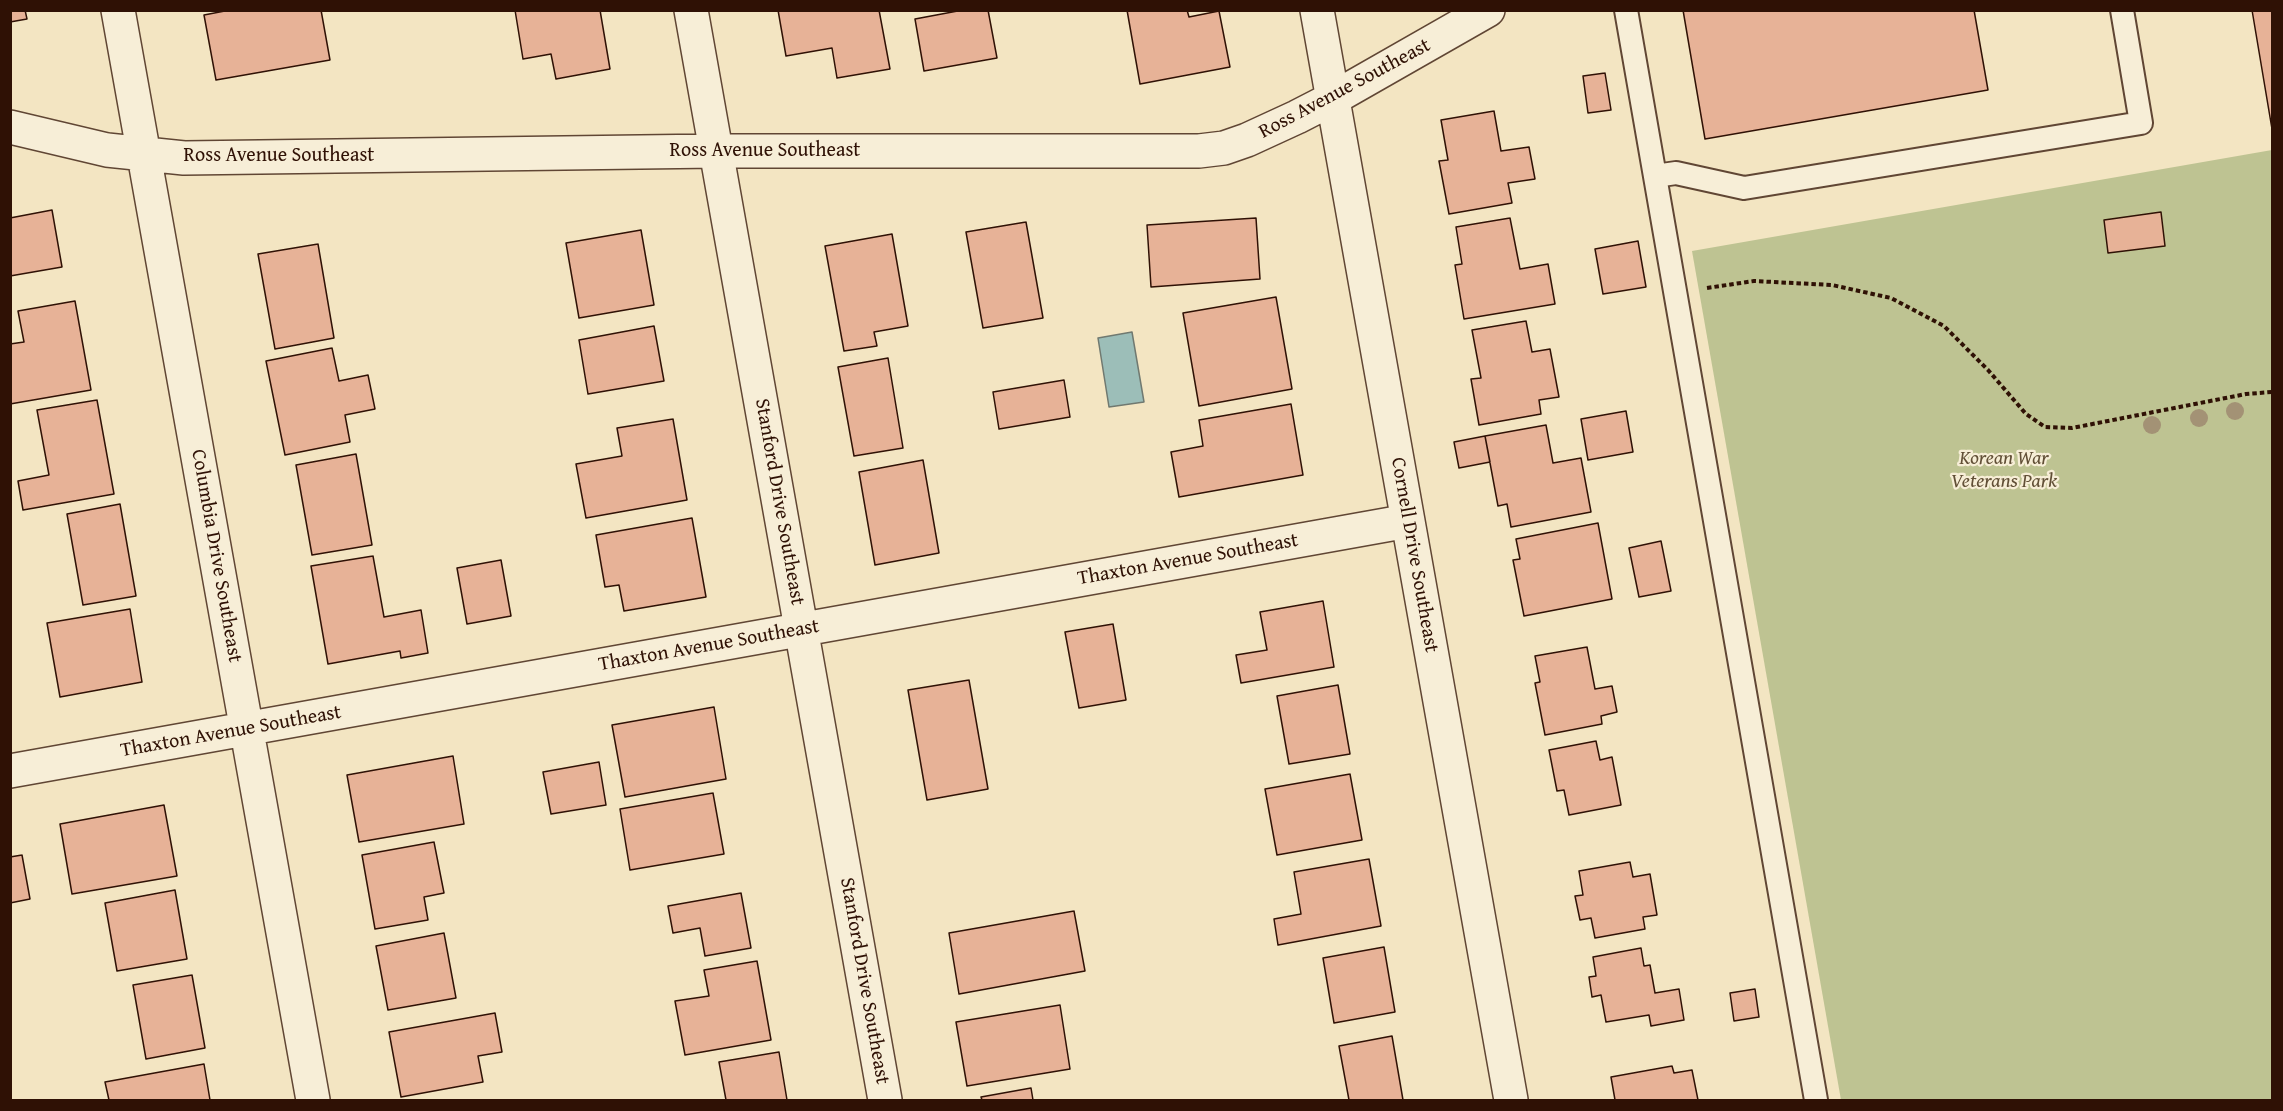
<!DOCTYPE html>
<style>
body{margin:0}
#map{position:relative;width:2283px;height:1111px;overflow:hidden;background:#f3e5c2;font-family:"Gentium Book Plus",serif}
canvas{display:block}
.frame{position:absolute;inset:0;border:12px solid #2f1105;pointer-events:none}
</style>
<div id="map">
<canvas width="2283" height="1111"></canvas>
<div class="frame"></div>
</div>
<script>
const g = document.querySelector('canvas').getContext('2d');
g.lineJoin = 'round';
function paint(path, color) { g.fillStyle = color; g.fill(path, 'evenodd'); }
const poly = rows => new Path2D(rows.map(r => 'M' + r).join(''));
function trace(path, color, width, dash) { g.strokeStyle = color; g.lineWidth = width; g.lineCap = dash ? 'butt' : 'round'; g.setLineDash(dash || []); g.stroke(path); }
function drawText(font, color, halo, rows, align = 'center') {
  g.font = font + ' "Gentium Book Plus",serif'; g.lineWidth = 4.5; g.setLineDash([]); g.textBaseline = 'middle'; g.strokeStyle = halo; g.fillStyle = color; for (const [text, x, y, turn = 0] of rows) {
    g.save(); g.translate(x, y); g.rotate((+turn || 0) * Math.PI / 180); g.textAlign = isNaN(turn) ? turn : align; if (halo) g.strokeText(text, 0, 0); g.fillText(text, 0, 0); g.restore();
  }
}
const green = poly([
 [2272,150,2272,1100,1841,1100,1692,251]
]);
const water = poly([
 [1132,332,1144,402,1109,407,1098,338,1132,332]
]);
const building = poly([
 [10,10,25,10,27,19,10,22,10,10],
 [230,10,321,10,330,60,216,80,204,15,230,10],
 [515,10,600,10,610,69,556,79,551,54,523,59,515,10],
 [778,10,879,10,890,69,837,78,832,48,786,56,778,10],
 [963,10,988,10,997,58,924,71,915,19,963,10],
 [1127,10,1187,10,1189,17,1219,11,1230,67,1140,84,1127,10],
 [1683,10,1974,10,1988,90,1705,139,1683,10],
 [2252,10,2272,10,2272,129,2252,10],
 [1605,73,1611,110,1588,113,1583,76,1605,73],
 [1494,111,1501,151,1529,147,1535,179,1508,183,1512,203,1449,214,1439,161,1448,160,1441,120,1494,111],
 [52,210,62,267,10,276,10,218,52,210],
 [2161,212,2165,246,2108,253,2104,220,2161,212],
 [1256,218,1260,279,1151,287,1147,225,1256,218],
 [1510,218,1520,269,1548,264,1555,304,1464,319,1455,265,1462,264,1456,227,1510,218],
 [1026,222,1043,318,983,328,966,232,1026,222],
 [641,230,654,305,579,318,566,243,641,230],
 [892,234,908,326,874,332,877,346,844,351,825,246,892,234],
 [1638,241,1646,287,1603,294,1595,249,1638,241],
 [318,244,334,338,275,349,258,254,318,244],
 [1276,297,1292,389,1199,406,1183,313,1276,297],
 [75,301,91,390,10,404,10,344,24,342,18,311,75,301],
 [1526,321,1532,352,1550,349,1559,397,1539,400,1541,414,1479,425,1471,379,1481,378,1472,330,1526,321],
 [654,326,664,381,588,394,579,340,654,326],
 [332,348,339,381,368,375,375,409,345,415,350,442,285,455,266,361,332,348],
 [888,358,903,448,854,456,838,367,888,358],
 [1064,380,1070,417,999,429,993,392,1064,380],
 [97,400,114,494,23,510,18,481,49,475,37,410,97,400],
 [1291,404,1303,475,1179,497,1171,452,1203,446,1199,420,1291,404],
 [1626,411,1633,452,1588,460,1581,419,1626,411],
 [673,419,687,500,586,518,576,464,622,456,617,428,673,419],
 [1546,425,1553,463,1581,458,1591,512,1511,527,1507,504,1498,506,1485,436,1546,425],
 [1485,436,1490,462,1459,468,1454,442,1485,436],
 [356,454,372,545,312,555,296,465,356,454],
 [923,460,939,553,875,565,859,472,923,460],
 [120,504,136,596,83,605,67,514,120,504],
 [692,518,706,597,624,611,619,585,605,587,596,535,692,518],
 [1598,523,1612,599,1524,616,1513,560,1520,559,1516,539,1598,523],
 [1661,541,1671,591,1639,597,1629,548,1661,541],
 [373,556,384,617,421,610,428,653,401,658,400,651,328,664,311,566,373,556],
 [501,560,511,616,467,624,457,568,501,560],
 [1323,601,1334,667,1241,683,1236,655,1267,650,1260,612,1323,601],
 [130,609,142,682,60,697,47,623,130,609],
 [1113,624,1126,700,1079,708,1065,632,1113,624],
 [1587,647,1595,689,1612,686,1617,712,1601,716,1602,724,1545,735,1535,683,1540,682,1535,656,1587,647],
 [969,680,988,789,927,800,908,690,969,680],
 [1338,685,1350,754,1289,764,1277,696,1338,685],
 [714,707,726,779,625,797,612,725,714,707],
 [1596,741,1600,760,1612,757,1621,805,1569,815,1564,790,1557,791,1549,750,1596,741],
 [453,756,464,824,359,842,347,775,453,756],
 [599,762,606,805,551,814,543,772,599,762],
 [1350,774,1362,840,1277,855,1265,789,1350,774],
 [713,793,724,854,630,870,620,809,713,793],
 [164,805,177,876,72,894,60,824,164,805],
 [434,842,444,893,424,897,428,920,375,929,362,855,434,842],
 [22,855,30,899,10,903,10,857,22,855],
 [1369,859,1381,926,1278,945,1274,919,1301,914,1294,872,1369,859],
 [1630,862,1633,877,1650,874,1657,915,1643,917,1645,929,1595,938,1591,918,1580,920,1575,896,1583,895,1579,871,1630,862],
 [175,890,187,959,117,971,105,903,175,890],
 [741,893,751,948,705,956,700,928,673,933,668,906,741,893],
 [1074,911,1085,971,959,994,949,933,1074,911],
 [444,933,456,998,388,1010,376,946,444,933],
 [1384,947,1395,1012,1334,1023,1323,958,1384,947],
 [1641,948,1644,966,1650,965,1655,993,1679,989,1684,1020,1651,1026,1649,1015,1606,1022,1601,995,1592,997,1589,977,1596,976,1593,957,1641,948],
 [757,961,771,1040,685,1055,675,1001,709,996,704,970,757,961],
 [192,975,205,1048,146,1059,133,985,192,975],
 [1755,989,1759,1017,1734,1021,1730,993,1755,989],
 [1060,1005,1070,1069,967,1086,956,1022,1060,1005],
 [495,1013,502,1052,478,1056,483,1082,401,1097,389,1032,495,1013],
 [1392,1036,1403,1100,1349,1100,1339,1046,1392,1036],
 [779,1052,787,1100,726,1100,719,1062,779,1052],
 [204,1064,210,1100,109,1100,105,1082,204,1064],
 [1672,1066,1674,1073,1692,1070,1698,1100,1612,1100,1615,1100,1611,1077,1672,1066],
 [1031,1088,1033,1100,982,1100,981,1097,1031,1088]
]);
const path = poly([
 [1707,288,1754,281,1832,285,1891,298,1944,326,1988,370,2026,414,2045,427,2072,428,2246,394,2272,392]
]);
const service = poly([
 [1626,10,1816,1100],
 [1655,176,1676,173,1744,188,2141,123,2122,10]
]);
const minor = poly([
 [118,10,313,1100],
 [691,10,885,1100],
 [1317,10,1511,1100],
 [10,127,107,150,184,158,716,151,1199,151,1224,148,1247,140,1297,117,1332,99,1488,10],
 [10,771,1408,521]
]);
const trees = [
 [2235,411],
 [2199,418],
 [2152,425]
];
const streetNames = [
 ["Ross Avenue Southeast",1345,89,-28],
 ["Ross Avenue Southeast",765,151],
 ["Ross Avenue Southeast",279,156],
 ["Stanford Drive Southeast",779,502,80],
 ["Cornell Drive Southeast",1414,555,80],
 ["Columbia Drive Southeast",216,556,80],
 ["Thaxton Avenue Southeast",1188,560,-10],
 ["Thaxton Avenue Southeast",709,646,-10],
 ["Thaxton Avenue Southeast",231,732,-10],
 ["Stanford Drive Southeast",864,981,80]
];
const parkNames = [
 ["Korean War",2004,459],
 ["Veterans Park",2004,482]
];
paint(green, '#bec392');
paint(water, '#9cbeb8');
trace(water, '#707970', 1.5);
paint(building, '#e7b297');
trace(building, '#2f1105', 1.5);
trace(service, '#604634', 26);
trace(minor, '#604634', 36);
trace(path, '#2f1105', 4, [4.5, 3]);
trace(service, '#f7eed7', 22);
trace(minor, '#f7eed7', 33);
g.fillStyle = '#a39275';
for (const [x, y] of trees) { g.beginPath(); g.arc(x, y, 9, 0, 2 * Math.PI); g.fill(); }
drawText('20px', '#2f1105', '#f7eed7', streetNames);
drawText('italic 20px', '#614f36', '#f7eed7', parkNames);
</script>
